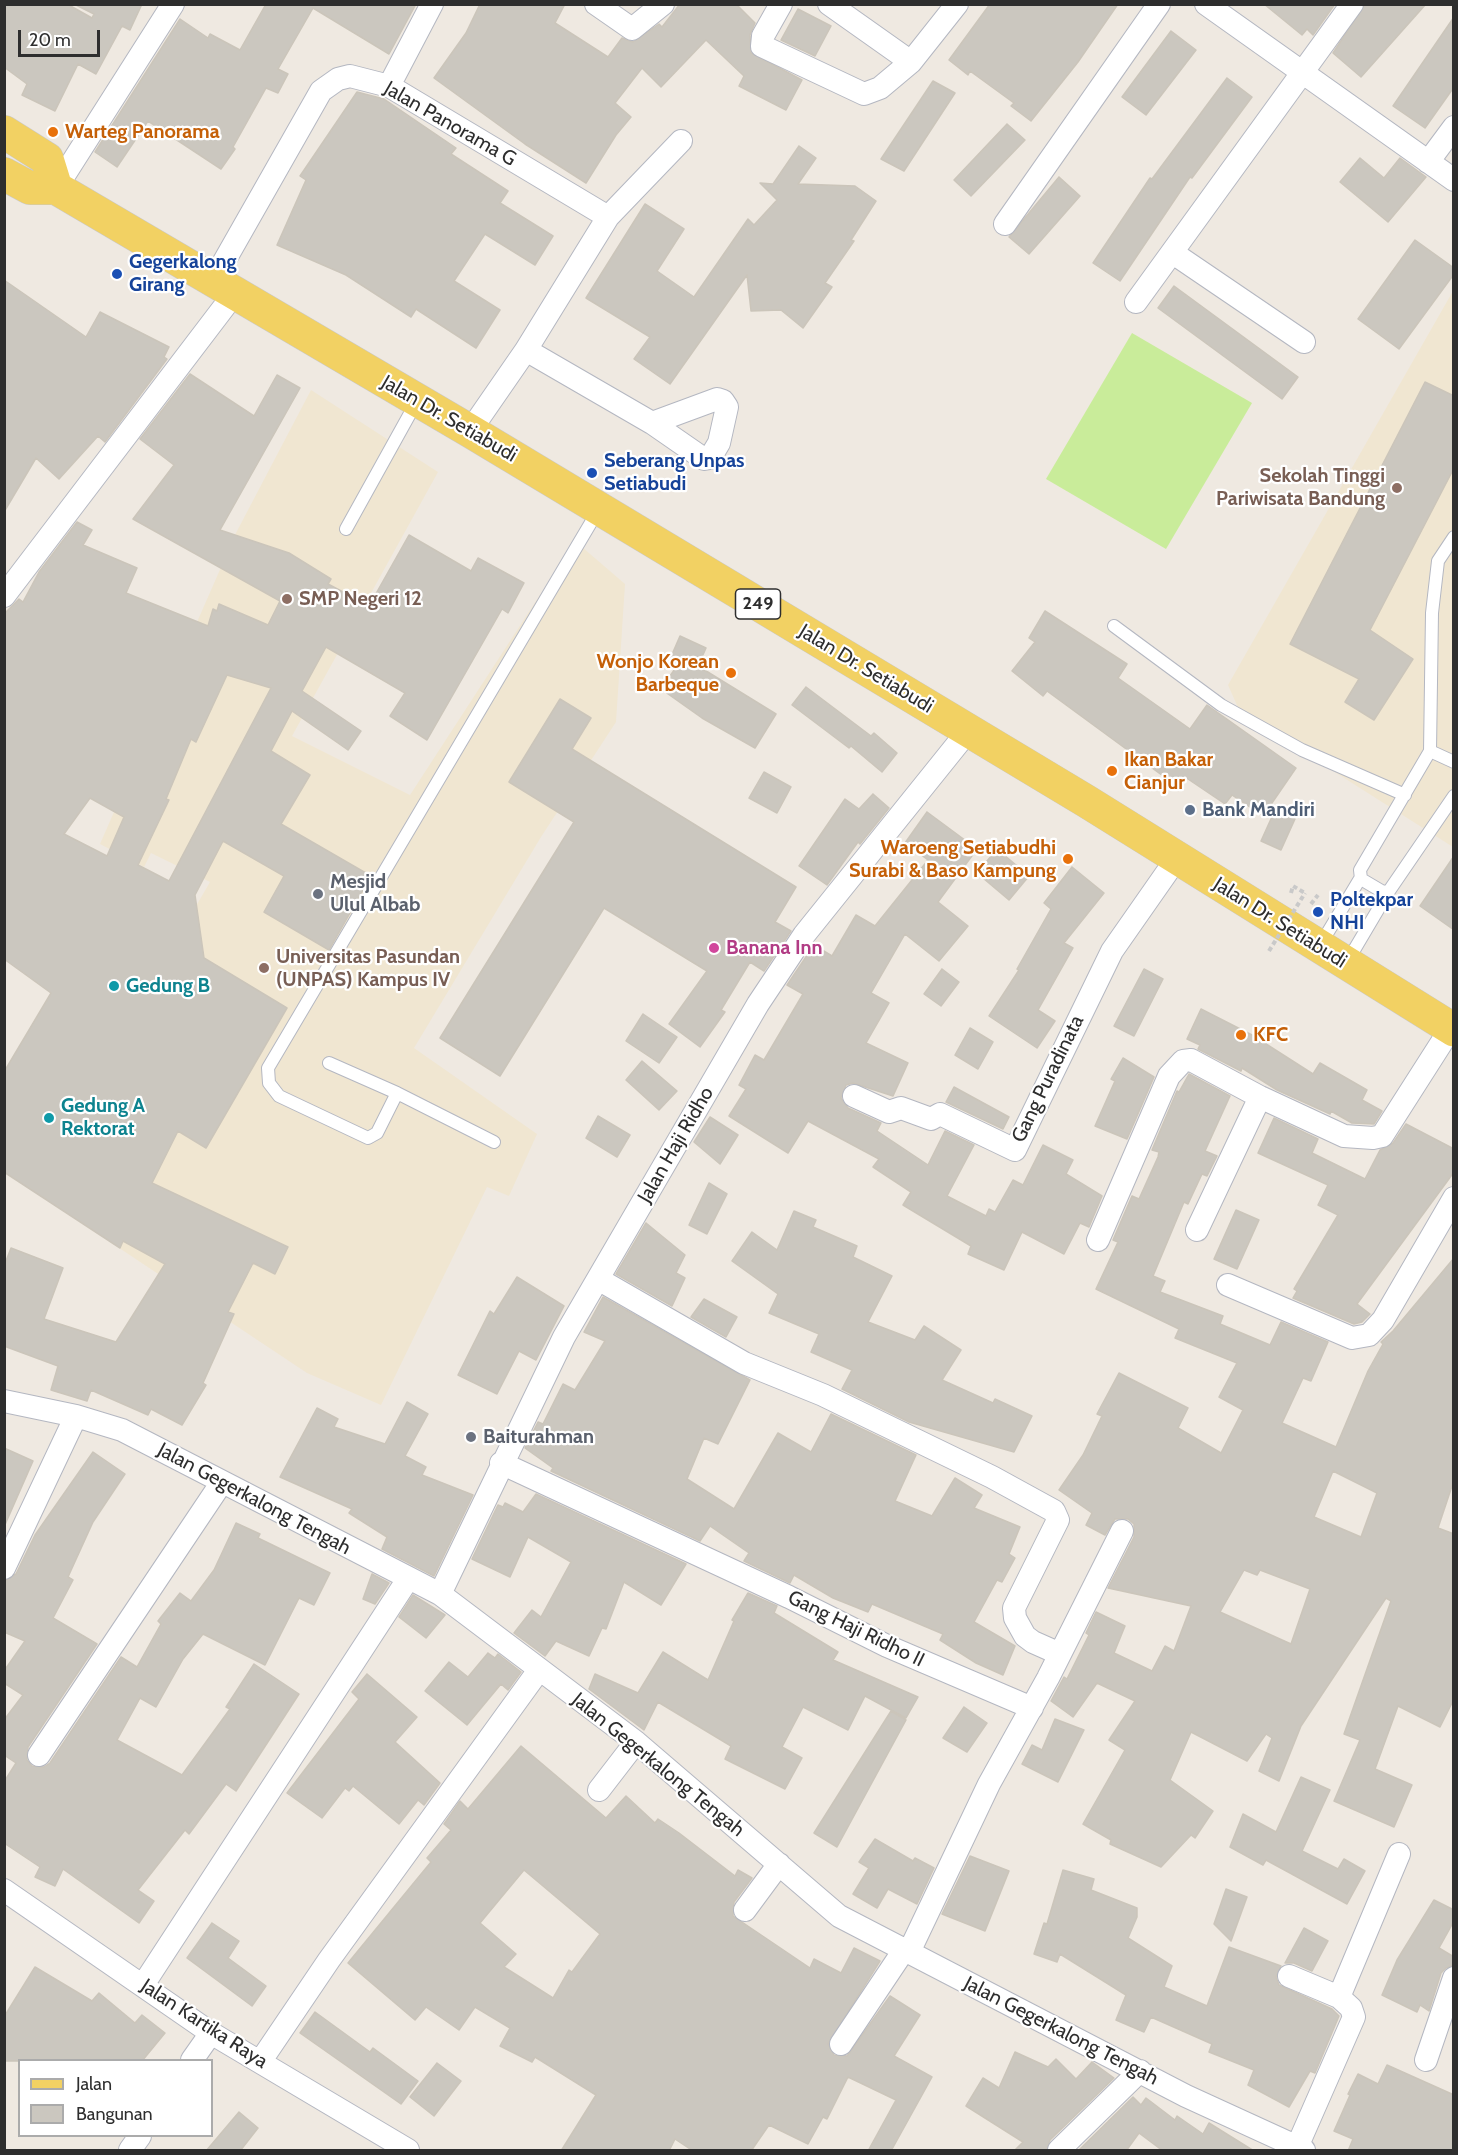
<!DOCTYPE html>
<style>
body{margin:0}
#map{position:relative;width:1458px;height:2155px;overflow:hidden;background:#efe9e1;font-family:Cabin,sans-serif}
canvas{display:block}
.frame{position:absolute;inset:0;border:6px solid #2e2e2e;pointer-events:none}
.legend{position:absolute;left:18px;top:2059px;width:195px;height:78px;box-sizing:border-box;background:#fff;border:2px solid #ababab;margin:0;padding:8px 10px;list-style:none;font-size:18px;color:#2e2e2e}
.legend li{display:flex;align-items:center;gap:12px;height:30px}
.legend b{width:30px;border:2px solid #ababab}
.scale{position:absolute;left:18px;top:30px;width:82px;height:27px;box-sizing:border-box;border:3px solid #2e2e2e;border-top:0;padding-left:8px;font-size:18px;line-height:21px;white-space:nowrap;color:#2e2e2e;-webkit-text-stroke:4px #fff;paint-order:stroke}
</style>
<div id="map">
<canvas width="1458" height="2155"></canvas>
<div class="frame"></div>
<ul class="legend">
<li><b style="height:8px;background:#f2d163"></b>Jalan</li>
<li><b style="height:16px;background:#cbc7bf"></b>Bangunan</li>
</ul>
<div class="scale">20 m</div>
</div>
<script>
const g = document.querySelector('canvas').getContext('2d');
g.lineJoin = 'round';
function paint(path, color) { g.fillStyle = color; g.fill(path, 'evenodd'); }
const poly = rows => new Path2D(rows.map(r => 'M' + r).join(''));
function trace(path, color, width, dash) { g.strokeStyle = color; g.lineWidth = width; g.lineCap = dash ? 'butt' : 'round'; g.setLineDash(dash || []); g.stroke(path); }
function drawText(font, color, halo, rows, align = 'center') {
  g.font = font + ' Cabin,sans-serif'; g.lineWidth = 4.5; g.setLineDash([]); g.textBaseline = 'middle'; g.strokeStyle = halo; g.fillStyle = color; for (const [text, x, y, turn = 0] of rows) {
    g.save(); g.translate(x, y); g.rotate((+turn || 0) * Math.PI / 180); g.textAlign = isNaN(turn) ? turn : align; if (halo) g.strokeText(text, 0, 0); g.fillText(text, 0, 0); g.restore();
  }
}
const education = poly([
 [1453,291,1453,847,1240,712,1228,685],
 [311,390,438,472,292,736,410,795,575,541,625,584,616,722,541,837,414,1048,537,1134,509,1196,487,1187,381,1405,307,1373,5,1172,5,1072,122,871,196,906,210,882,151,853,144,867,100,844,236,533]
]);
const pitch = poly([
 [1132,333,1252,403,1166,549,1046,479]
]);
const building = poly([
 [4,4,67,4,92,18,94,14,74,4,142,4,130,30,122,26,96,74,78,64,55,111,22,95,27,84,4,67,4,4],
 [266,4,416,4,389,54,313,8,278,69,288,74,278,93,266,88,233,147,235,149,221,169,148,121,117,167,95,152,180,19,208,38,210,34,240,50,266,4],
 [480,4,565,4,555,23,608,57,622,38,633,42,659,24,662,27,680,4,736,4,755,23,750,35,751,53,802,80,786,110,739,86,744,76,706,40,661,87,642,68,615,103,631,117,616,135,586,183,525,144,434,78,466,33,480,4],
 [990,4,1118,4,1078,62,1031,121,1011,106,1014,103,970,71,968,75,949,60,990,4],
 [1264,4,1335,4,1313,35,1307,29,1302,35,1264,4],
 [1365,4,1426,4,1361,77,1333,53,1365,4],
 [798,9,831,26,815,56,781,40,798,9],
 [1454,17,1454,87,1425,128,1393,106,1454,17],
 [1171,31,1196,50,1146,115,1122,97,1171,31],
 [1227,78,1252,97,1192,178,1190,177,1120,281,1093,263,1150,178,1152,179,1227,78],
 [933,81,955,93,904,171,881,159,933,81],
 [357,92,384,99,456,148,451,154,508,191,500,203,553,236,535,265,485,234,454,281,500,310,476,348,416,309,411,317,346,275,277,245,306,180,300,176,357,92],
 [1007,124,1025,140,971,196,954,180,1007,124],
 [799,146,816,158,798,184,855,186,876,201,851,240,854,241,825,283,832,287,803,328,781,310,751,311,747,275,670,384,634,359,650,337,586,298,645,204,684,229,657,271,694,297,748,219,754,225,777,200,760,183,773,184,799,146],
 [1360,158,1384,178,1400,158,1426,177,1388,222,1340,182,1360,158],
 [1059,177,1080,196,1029,254,1009,237,1059,177],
 [1415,240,1454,268,1454,274,1399,349,1358,319,1415,240],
 [4,280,86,337,100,312,169,347,164,357,167,359,105,442,98,436,59,479,36,458,4,512,4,280],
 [1174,286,1298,377,1282,399,1158,308,1174,286],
 [190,374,254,416,277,375,300,388,220,530,289,553,331,579,328,584,369,606,409,535,471,571,478,558,524,583,508,613,502,609,427,740,390,716,405,693,326,647,302,691,361,731,348,750,292,711,271,751,310,775,281,824,371,876,329,950,264,912,284,876,223,841,195,895,204,958,287,1008,206,1148,178,1131,152,1183,288,1247,275,1274,253,1263,228,1312,234,1314,203,1383,206,1385,182,1425,151,1409,148,1415,91,1390,87,1401,51,1390,58,1366,4,1346,4,1266,11,1248,63,1268,44,1319,116,1342,165,1264,123,1241,120,1248,4,1172,4,1072,51,993,4,959,4,614,19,599,23,602,39,572,77,522,92,530,83,545,137,568,126,593,208,626,213,609,217,611,219,604,268,625,280,601,133,519,174,465,140,439,190,374],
 [227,675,271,688,169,881,138,865,169,800,166,799,191,739,196,742,227,675],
 [90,798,124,817,107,856,64,834,90,798],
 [1425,382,1454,396,1454,468,1370,630,1413,659,1374,720,1345,702,1359,679,1290,644,1425,382],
 [1045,611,1127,664,1118,678,1190,729,1207,705,1296,768,1263,816,1232,795,1225,804,1185,777,1178,787,1047,691,1043,696,1012,671,1035,642,1029,638,1045,611],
 [680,636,706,648,698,666,776,714,755,748,702,718,661,689,679,663,670,659,680,636],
 [806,687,871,736,874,733,897,753,882,772,851,746,849,748,792,705,806,687],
 [560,699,591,718,572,749,796,887,775,922,791,931,764,971,750,962,721,1010,725,1012,700,1047,669,1024,707,971,604,908,500,1076,440,1038,574,822,509,782,560,699],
 [764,772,791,787,777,813,749,798,764,772],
 [873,794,889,808,860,844,858,842,827,885,799,866,845,799,859,809,873,794],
 [1275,810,1295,819,1281,850,1261,841,1275,810],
 [927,812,977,849,938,902,968,926,939,961,905,934,871,993,889,1003,866,1043,908,1063,893,1096,853,1083,846,1085,841,1098,848,1108,881,1123,877,1131,928,1165,945,1131,974,1145,947,1196,986,1216,989,1209,995,1212,1013,1180,1023,1185,1043,1145,1073,1160,1066,1174,1102,1196,1089,1227,1080,1223,1064,1254,1022,1232,1004,1270,968,1254,971,1246,903,1205,911,1192,873,1167,879,1159,808,1121,788,1153,729,1116,746,1089,739,1085,755,1055,764,1060,803,994,787,985,814,945,832,956,856,915,875,926,928,860,905,843,927,812],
 [997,849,1029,876,1009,900,977,873,997,849],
 [1454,856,1454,930,1420,906,1454,856],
 [1072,867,1104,893,1064,943,1073,948,1038,1010,1055,1021,1037,1048,989,1016,1019,970,1017,969,1051,909,1044,903,1072,867],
 [942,969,959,982,941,1006,924,994,942,969],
 [1144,969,1163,979,1134,1036,1114,1026,1144,969],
 [1201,1009,1252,1035,1313,1074,1320,1063,1367,1090,1362,1100,1382,1111,1374,1124,1352,1123,1331,1111,1330,1114,1277,1090,1242,1068,1241,1071,1198,1049,1200,1045,1187,1039,1201,1009],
 [643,1014,677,1037,659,1063,626,1041,643,1014],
 [970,1028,993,1042,978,1069,955,1055,970,1028],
 [1123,1058,1154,1077,1127,1139,1095,1126,1115,1081,1111,1079,1123,1058],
 [642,1061,677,1091,659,1110,626,1080,642,1061],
 [1189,1074,1230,1096,1205,1151,1217,1156,1207,1176,1202,1174,1188,1204,1184,1202,1153,1276,1165,1281,1160,1292,1223,1316,1220,1324,1270,1345,1281,1322,1328,1342,1311,1381,1303,1378,1282,1423,1336,1447,1368,1371,1383,1344,1381,1342,1393,1331,1454,1258,1454,1480,1438,1528,1454,1534,1454,1699,1440,1727,1398,1706,1375,1769,1412,1785,1394,1827,1334,1801,1360,1740,1344,1734,1391,1601,1386,1598,1301,1726,1279,1781,1259,1771,1272,1738,1266,1734,1247,1761,1191,1732,1170,1780,1213,1811,1195,1838,1191,1835,1161,1867,1110,1844,1111,1840,1083,1824,1125,1750,1109,1740,1135,1701,1097,1683,1073,1717,1051,1701,1064,1677,1067,1679,1089,1635,1086,1633,1096,1612,1125,1626,1114,1653,1152,1671,1165,1646,1174,1651,1191,1606,1108,1588,1134,1537,1134,1524,1128,1519,1115,1519,1105,1535,1086,1525,1092,1513,1059,1490,1083,1455,1102,1416,1097,1414,1119,1373,1188,1408,1178,1428,1221,1453,1243,1410,1219,1397,1237,1363,1175,1338,1179,1329,1096,1289,1118,1242,1113,1240,1132,1196,1139,1199,1158,1157,1159,1152,1152,1150,1177,1091,1179,1092,1189,1074],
 [1333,1471,1377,1493,1361,1537,1314,1517,1333,1471],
 [1244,1570,1257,1575,1260,1570,1310,1589,1291,1644,1220,1612,1244,1570],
 [954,1087,1009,1117,1003,1129,946,1102,954,1087],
 [598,1116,630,1135,617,1157,586,1138,598,1116],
 [710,1117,738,1135,720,1164,694,1142,710,1117],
 [1274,1118,1318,1139,1312,1153,1365,1179,1380,1150,1393,1143,1406,1124,1454,1149,1454,1172,1357,1304,1370,1314,1362,1322,1354,1324,1293,1298,1297,1291,1294,1289,1338,1215,1318,1205,1328,1185,1258,1153,1274,1118],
 [709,1183,727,1194,707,1234,689,1225,709,1183],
 [1236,1210,1259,1220,1237,1269,1214,1259,1236,1210],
 [794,1211,816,1220,813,1227,857,1246,853,1257,892,1276,868,1322,915,1340,924,1326,961,1350,942,1380,993,1403,995,1399,1032,1416,1014,1452,909,1422,842,1389,852,1370,811,1352,819,1334,769,1313,778,1294,732,1261,752,1232,777,1250,794,1211],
 [646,1223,685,1255,676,1273,685,1278,672,1306,616,1274,646,1223],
 [517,1277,564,1306,536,1360,519,1351,497,1394,458,1375,490,1311,494,1314,517,1277],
 [603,1297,750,1380,718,1444,704,1438,687,1479,734,1509,778,1433,811,1452,831,1414,916,1455,895,1501,932,1516,955,1478,982,1495,974,1508,1020,1527,1009,1554,1015,1558,1002,1582,997,1580,974,1622,1015,1646,1003,1675,976,1663,940,1640,943,1634,872,1604,868,1612,833,1598,794,1575,790,1583,744,1561,749,1553,710,1526,700,1541,551,1471,553,1468,525,1448,538,1422,543,1424,563,1384,575,1390,605,1341,584,1332,603,1297],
 [704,1299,737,1317,726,1337,691,1317,704,1299],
 [407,1402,428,1414,405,1456,426,1467,422,1475,473,1495,434,1576,382,1549,387,1537,349,1513,352,1509,280,1477,317,1408,338,1419,334,1427,385,1444,407,1402],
 [4,1448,33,1461,4,1527,4,1448],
 [93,1452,125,1474,93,1522,68,1577,73,1580,53,1618,97,1644,28,1747,27,1760,32,1766,44,1767,50,1763,121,1657,137,1667,161,1624,158,1621,180,1593,191,1601,214,1570,236,1523,260,1534,258,1538,330,1573,314,1605,299,1598,265,1665,203,1634,183,1659,156,1707,140,1698,117,1740,182,1775,230,1709,226,1707,254,1664,299,1694,236,1791,226,1784,189,1834,185,1830,138,1890,154,1901,139,1923,63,1869,55,1886,35,1877,40,1867,4,1843,4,1782,16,1763,4,1755,4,1720,23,1695,4,1683,4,1671,25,1641,4,1632,4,1581,16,1574,35,1535,93,1452],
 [536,1494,686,1564,661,1605,624,1582,606,1629,602,1628,589,1656,556,1641,545,1656,514,1633,532,1610,541,1617,571,1562,528,1537,510,1577,472,1559,498,1505,503,1507,505,1503,523,1512,536,1494],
 [372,1574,389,1583,375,1604,363,1599,372,1574],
 [748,1593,777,1606,774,1613,838,1652,833,1660,918,1697,906,1718,865,1696,848,1730,803,1707,782,1747,802,1758,785,1789,725,1759,731,1746,658,1702,644,1730,589,1689,595,1674,638,1693,663,1652,708,1680,734,1621,732,1620,748,1593],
 [413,1595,445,1615,426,1638,399,1617,413,1595],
 [488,1653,495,1658,498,1654,521,1672,508,1690,501,1684,467,1725,425,1691,449,1662,468,1677,488,1653],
 [367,1674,417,1717,395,1742,440,1783,424,1805,418,1800,399,1824,353,1786,349,1791,345,1788,322,1818,287,1793,359,1699,352,1692,367,1674],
 [964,1707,987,1723,967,1752,943,1738,964,1707],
 [891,1711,906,1720,837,1847,814,1833,891,1711],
 [1055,1719,1084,1730,1058,1782,1022,1764,1032,1745,1042,1750,1055,1719],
 [521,1746,606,1818,626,1796,655,1823,658,1819,679,1833,735,1876,738,1870,752,1878,734,1902,733,1916,810,1968,814,1959,841,1973,854,1948,880,1961,828,2044,834,2055,847,2056,890,1996,920,2015,894,2056,932,2077,891,2151,868,2151,896,2100,848,2077,827,2119,823,2117,808,2144,769,2125,751,2151,693,2151,675,2139,669,2151,561,2151,596,2095,535,2057,532,2062,500,2046,510,2028,475,2007,459,2030,426,2007,415,2020,348,1963,431,1862,427,1858,451,1830,444,1824,460,1801,468,1809,521,1746],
 [524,1870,600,1934,572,1972,569,1970,553,1998,504,1967,516,1954,480,1923,524,1870],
 [1301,1777,1330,1790,1302,1851,1338,1869,1344,1859,1365,1871,1347,1904,1266,1860,1263,1865,1230,1847,1243,1814,1276,1832,1301,1777],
 [875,1839,913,1861,915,1858,934,1868,917,1904,888,1889,877,1908,853,1894,869,1868,859,1862,875,1839],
 [970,1856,1009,1871,985,1931,942,1914,970,1856],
 [1063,1870,1094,1879,1091,1890,1137,1908,1137,1917,1128,1938,1172,1966,1164,1987,1207,2006,1229,1947,1281,1966,1276,1977,1279,1985,1332,2009,1339,2016,1315,2073,1310,2071,1289,2107,1248,2085,1254,2070,1209,2052,1212,2044,1151,2017,1144,2032,1116,2020,1126,1995,1060,1954,1057,1962,1034,1954,1044,1923,1047,1924,1063,1870],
 [1226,1889,1247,1897,1231,1941,1214,1924,1226,1889],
 [1434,1900,1454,1910,1454,1921,1439,1948,1454,1957,1454,1965,1446,1968,1441,1973,1429,2011,1420,2005,1417,2012,1382,1995,1397,1960,1434,1900],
 [212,1923,239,1941,228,1958,266,1986,252,2006,187,1958,212,1923],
 [1304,1928,1328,1941,1312,1971,1294,1963,1285,1963,1304,1928],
 [35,1967,92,2001,99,1993,135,2023,142,2015,165,2033,142,2061,4,2061,4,2017,35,1967],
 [315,2012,370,2052,373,2048,418,2081,401,2104,300,2033,315,2012],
 [1015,2052,1048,2067,1056,2059,1076,2079,1092,2062,1114,2078,1050,2140,1046,2151,1014,2151,1023,2142,966,2106,983,2078,999,2088,1015,2052],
 [437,2063,461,2081,434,2116,410,2097,437,2063],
 [1387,2065,1454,2095,1454,2151,1348,2151,1353,2139,1334,2131,1350,2095,1348,2094,1358,2074,1378,2084,1387,2065],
 [1133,2097,1141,2105,1146,2098,1175,2120,1177,2116,1203,2134,1209,2123,1254,2151,1163,2151,1139,2133,1126,2151,1078,2151,1133,2097],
 [239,2112,258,2128,240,2151,206,2151,239,2112]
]);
const path = poly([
 [1291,893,1293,886,1305,893],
 [1311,904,1318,895]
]);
const service = poly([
 [346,529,417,401],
 [1454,537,1438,561,1432,613,1430,751,1360,870,1361,879,1383,892,1389,891,1454,796],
 [1114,626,1221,705,1302,750,1405,795],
 [1430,751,1454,762],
 [1319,947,1361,877],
 [1347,962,1389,891],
 [329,1063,397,1093],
 [494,1142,397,1093,377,1133,368,1138,279,1096,269,1083,268,1068,599,509]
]);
const minor = poly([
 [596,4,632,29,663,4],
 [781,4,763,36,762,46,864,94,880,88,911,62,957,4],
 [829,4,911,62],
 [1206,4,1454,180],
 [389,86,432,4],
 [1428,162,1454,127],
 [56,188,173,4],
 [1005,224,1159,4],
 [1173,253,1304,342],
 [213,281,321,91,338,79,350,76,389,86,608,217],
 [1136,302,1352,4],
 [526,350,652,423,704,459,710,458,719,443,727,407,723,401,717,399,652,423],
 [470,431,526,350,608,217,681,141],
 [4,596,234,294],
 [854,1096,889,1112,901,1108,931,1119,940,1114,1015,1150,1112,951,1177,858],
 [1197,1230,1260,1097],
 [1098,1240,1169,1076,1183,1061,1191,1060,1260,1097,1344,1136,1373,1138,1382,1136,1451,1028],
 [598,1279,744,1363,823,1395,992,1477,1054,1511,1058,1520,1014,1608,1015,1618,1025,1636,1033,1642,1060,1654],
 [1228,1285,1352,1338,1369,1335,1383,1320,1454,1198],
 [4,1401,76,1416,122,1430,440,1594,636,1742,839,1916,1186,2096,1304,2150],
 [501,1463,789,1597,887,1646,1032,1708],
 [4,1568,76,1416],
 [440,1594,564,1337,758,1004,804,935,968,731],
 [39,1755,222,1482],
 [599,1790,636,1742],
 [4,1890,211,2033,408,2150],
 [745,1910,779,1864],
 [909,1952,989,1784,1048,1678,1122,1531],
 [1289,1976,1339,1997,1351,2008,1354,2017,1297,2147],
 [143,1985,408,1579],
 [1339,1997,1399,1854],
 [841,2044,904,1950],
 [192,2060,211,2033],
 [1426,2060,1454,1978],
 [260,2062,329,1960,539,1670],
 [130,2150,140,2136],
 [1059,2150,1140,2071]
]);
const primary = poly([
 [4,132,47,159,56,188],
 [4,174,30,188,56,188,470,431,1086,801,1454,1030]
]);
const pathBridge = poly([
 [1269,951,1305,893]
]);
const markers = [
 [53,132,6,"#e8710a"],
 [117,274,6,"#1a4fb4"],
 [592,473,6,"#1a4fb4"],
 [1397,488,6,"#8d6e63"],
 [287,599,6,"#8d6e63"],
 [731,673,6,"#e8710a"],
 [1112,771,6,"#e8710a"],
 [1190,810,6,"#5c6f8a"],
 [1068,859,6,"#e8710a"],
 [318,894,6,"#6b7280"],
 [1318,912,6,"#1a4fb4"],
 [714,948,6,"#d1479c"],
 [264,968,6,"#8d6e63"],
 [114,986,6,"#0f9aa8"],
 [1241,1035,6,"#e8710a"],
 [49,1118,6,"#0f9aa8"],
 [471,1437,6,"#6b7280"]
];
const shields = [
 [758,604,45]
];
const shieldNames = [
 ["249",758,604]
];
const streetNames = [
 ["Jalan Panorama G",450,124,30],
 ["Jalan Dr. Setiabudi",449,419,30],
 ["Jalan Dr. Setiabudi",866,669,31],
 ["Jalan Dr. Setiabudi",1280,923,32],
 ["Gang Puradinata",1048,1079,-64],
 ["Jalan Haji Ridho",676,1145,-60],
 ["Jalan Gegerkalong Tengah",254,1499,28],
 ["Gang Haji Ridho II",856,1629,26],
 ["Jalan Gegerkalong Tengah",658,1765,39],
 ["Jalan Kartika Raya",204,2024,33],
 ["Jalan Gegerkalong Tengah",1061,2031,27]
];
const foodNames = [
 ["Warteg Panorama",65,132],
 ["Wonjo Korean",719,662,"right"],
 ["Barbeque",719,685,"right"],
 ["Ikan Bakar",1124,760],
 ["Cianjur",1124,783],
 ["Waroeng Setiabudhi",1056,848,"right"],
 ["Surabi & Baso Kampung",1056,871,"right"],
 ["KFC",1253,1035]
];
const transitNames = [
 ["Gegerkalong",129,262],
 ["Girang",129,285],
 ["Seberang Unpas",604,461],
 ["Setiabudi",604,484],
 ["Poltekpar",1330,900],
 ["NHI",1330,923]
];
const educationNames = [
 ["Sekolah Tinggi",1385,476,"right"],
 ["Pariwisata Bandung",1385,499,"right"],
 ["SMP Negeri 12",299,599],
 ["Universitas Pasundan",276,957],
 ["(UNPAS) Kampus IV",276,980]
];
const serviceNames = [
 ["Bank Mandiri",1202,810]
];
const worshipNames = [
 ["Mesjid",330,882],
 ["Ulul Albab",330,905],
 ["Baiturahman",483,1437]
];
const hotelNames = [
 ["Banana Inn",726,948]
];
const cultureNames = [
 ["Gedung B",126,986],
 ["Gedung A",61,1106],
 ["Rektorat",61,1129]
];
paint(education, '#f0e6d1');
paint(pitch, '#c9ec9a');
paint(building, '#cbc7bf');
trace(building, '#cbc5ba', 1.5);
trace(service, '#b4b7c1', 14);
trace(minor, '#b4b7c1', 24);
trace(primary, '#c9c9c9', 34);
trace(path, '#c9c9c9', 4, [4.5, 3]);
trace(service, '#fff', 12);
trace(minor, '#fff', 22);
trace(primary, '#f2d163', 33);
trace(pathBridge, '#c9c9c9', 4, [4.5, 3]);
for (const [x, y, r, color] of markers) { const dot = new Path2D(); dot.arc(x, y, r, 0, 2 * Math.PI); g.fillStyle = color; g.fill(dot); trace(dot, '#fff', 2); }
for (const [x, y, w] of shields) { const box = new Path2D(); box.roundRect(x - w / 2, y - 15, w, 30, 4.5); g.fillStyle = '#fff'; g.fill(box); trace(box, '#2e2e2e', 1.5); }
drawText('bold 18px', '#2e2e2e', null, shieldNames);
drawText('20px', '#2e2e2e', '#fff', streetNames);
drawText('bold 20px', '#c56008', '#fff', foodNames, 'left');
drawText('bold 20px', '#164399', '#fff', transitNames, 'left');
drawText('bold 20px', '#785e54', '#fff', educationNames, 'left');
drawText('bold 20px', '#4e5e75', '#fff', serviceNames, 'left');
drawText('bold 20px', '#5b616d', '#fff', worshipNames, 'left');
drawText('bold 20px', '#b23c85', '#fff', hotelNames, 'left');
drawText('bold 20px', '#0d838f', '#fff', cultureNames, 'left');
</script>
